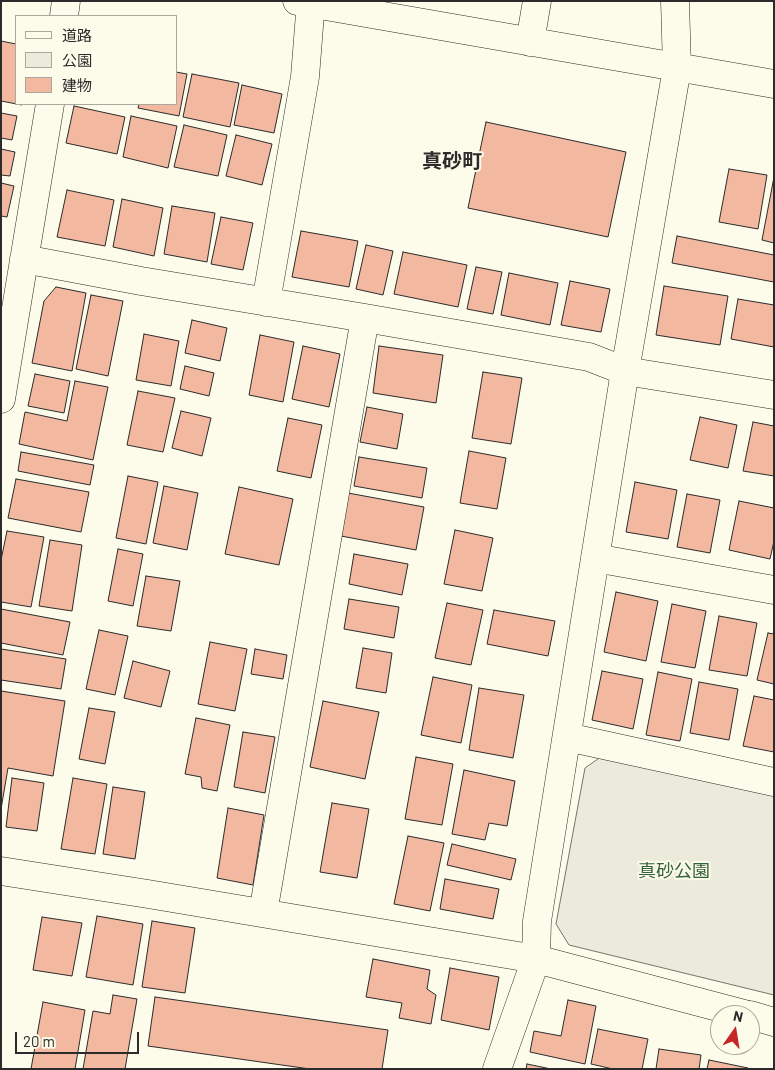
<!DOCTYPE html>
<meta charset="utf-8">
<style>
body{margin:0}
#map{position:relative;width:775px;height:1070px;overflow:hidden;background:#fdfbea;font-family:Barlow,"Noto Sans JP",sans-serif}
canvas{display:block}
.frame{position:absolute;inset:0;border:2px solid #2b2b2b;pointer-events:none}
.legend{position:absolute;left:15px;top:15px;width:162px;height:90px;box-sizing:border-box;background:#fdfbea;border:1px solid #a9a89e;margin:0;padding:6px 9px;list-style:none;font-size:15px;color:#2b2b2b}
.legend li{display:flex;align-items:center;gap:10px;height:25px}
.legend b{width:25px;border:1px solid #a9a89e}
.north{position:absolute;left:710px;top:1005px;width:50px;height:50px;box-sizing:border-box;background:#fdfbea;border:1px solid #a9a89e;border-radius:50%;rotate:13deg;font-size:14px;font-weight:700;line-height:20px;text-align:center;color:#2b2b2b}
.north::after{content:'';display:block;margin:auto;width:18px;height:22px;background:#c62828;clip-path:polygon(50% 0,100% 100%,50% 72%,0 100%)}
.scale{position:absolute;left:15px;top:1032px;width:124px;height:22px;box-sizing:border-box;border:2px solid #2b2b2b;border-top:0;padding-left:6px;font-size:15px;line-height:18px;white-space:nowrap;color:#2b2b2b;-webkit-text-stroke:4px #fdfbea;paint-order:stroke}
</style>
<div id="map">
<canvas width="775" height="1070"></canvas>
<div class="frame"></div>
<ul class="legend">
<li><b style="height:6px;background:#fdfbea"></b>道路</li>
<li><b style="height:14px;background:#ecebdb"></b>公園</li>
<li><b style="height:14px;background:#f2b8a0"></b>建物</li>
</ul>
<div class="north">N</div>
<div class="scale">20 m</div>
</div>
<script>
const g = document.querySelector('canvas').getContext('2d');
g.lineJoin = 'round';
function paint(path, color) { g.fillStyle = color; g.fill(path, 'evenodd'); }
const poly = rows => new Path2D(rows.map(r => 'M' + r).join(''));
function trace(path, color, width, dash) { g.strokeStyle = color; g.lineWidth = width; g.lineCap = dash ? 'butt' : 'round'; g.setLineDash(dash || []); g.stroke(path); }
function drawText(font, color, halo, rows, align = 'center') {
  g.font = font + ' Barlow,"Noto Sans JP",sans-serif'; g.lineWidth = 4; g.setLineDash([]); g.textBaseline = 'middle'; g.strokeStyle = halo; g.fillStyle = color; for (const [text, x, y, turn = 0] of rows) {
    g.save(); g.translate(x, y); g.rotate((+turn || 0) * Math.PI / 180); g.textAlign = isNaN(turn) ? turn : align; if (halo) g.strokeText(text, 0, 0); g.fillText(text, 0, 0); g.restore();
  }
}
const green = poly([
 [602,756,774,794,774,995,569,945,556,924,585,768,602,756]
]);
const building = poly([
 [1,41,16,44,16,104,22,104,22,105,1,101,1,41],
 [176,72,187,74,179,116,138,108,139,104,176,104,176,72],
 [192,74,239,83,230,127,183,117,192,74],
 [242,85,282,94,274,133,234,125,242,85],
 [74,106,125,117,117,154,66,143,74,106],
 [1,113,17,116,12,140,1,138,1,113],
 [131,116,177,126,168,168,123,157,131,116],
 [486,122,626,152,608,237,468,208,486,122],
 [184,125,227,135,218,176,174,167,184,125],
 [236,135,272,144,262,185,226,176,236,135],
 [1,149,15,152,10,176,1,175,1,149],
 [729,169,767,175,758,229,719,222,729,169],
 [774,177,774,243,762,240,774,177],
 [1,183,14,186,7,217,1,216,1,183],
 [67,190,114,200,105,246,57,237,67,190],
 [122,199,163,208,154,256,113,247,122,199],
 [172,206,215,213,207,262,164,254,172,206],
 [221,217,253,223,243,270,211,264,221,217],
 [301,231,358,241,349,287,292,277,301,231],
 [677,236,774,255,774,282,672,263,677,236],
 [366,245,393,251,383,295,356,289,366,245],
 [403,252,467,265,458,307,394,294,403,252],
 [476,267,502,272,493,314,467,309,476,267],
 [509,273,558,283,550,325,501,315,509,273],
 [570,281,610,289,601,332,561,325,570,281],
 [664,286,728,296,720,345,656,335,664,286],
 [56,287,86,293,72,371,32,363,44,301,56,287],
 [91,295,123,301,108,376,76,369,91,295],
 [738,299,774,305,774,347,731,339,738,299],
 [192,320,227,328,220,361,185,353,192,320],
 [144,334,179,341,171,386,136,380,144,334],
 [260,335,294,342,283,402,249,395,260,335],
 [303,346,340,354,329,407,292,399,303,346],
 [379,346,443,355,436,403,373,393,379,346],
 [185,366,214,373,209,396,180,389,185,366],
 [483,372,522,378,511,444,472,438,483,372],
 [35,374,70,381,64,413,28,406,35,374],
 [75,381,108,387,93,460,19,444,25,412,67,421,75,381],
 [138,391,175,398,163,452,127,445,138,391],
 [367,407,403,414,397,449,360,442,367,407],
 [181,411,211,418,202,456,172,448,181,411],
 [700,417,737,425,728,468,690,460,700,417],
 [288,418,322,425,311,478,277,471,288,418],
 [753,422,774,426,774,476,743,471,753,422],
 [469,451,506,458,497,509,460,503,469,451],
 [21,452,94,465,90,485,18,471,21,452],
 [359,457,427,468,422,498,354,486,359,457],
 [128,476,158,482,146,544,116,538,128,476],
 [16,479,89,492,81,532,8,518,16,479],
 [635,482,677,490,668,539,626,532,635,482],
 [164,486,198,493,187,550,153,543,164,486],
 [239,487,293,499,279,565,225,554,239,487],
 [348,493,424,507,416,550,341,536,348,493],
 [687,494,720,500,710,553,677,547,687,494],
 [739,501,774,508,774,541,770,559,729,550,739,501],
 [455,530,493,538,482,591,444,584,455,530],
 [7,531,44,537,31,607,1,602,1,560,7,531],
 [50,540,82,545,72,611,39,606,50,540],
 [118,549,143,554,133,606,108,601,118,549],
 [354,554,408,564,402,595,349,584,354,554],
 [146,576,180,581,171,631,137,626,146,576],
 [616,592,658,601,646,661,604,652,616,592],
 [349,599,399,607,394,638,344,629,349,599],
 [447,603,483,610,471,665,435,658,447,603],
 [672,604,706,611,695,668,661,662,672,604],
 [1,609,70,622,63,655,1,643,1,609],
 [494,610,555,621,548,656,487,644,494,610],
 [719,616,757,623,747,676,709,670,719,616],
 [99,630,128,636,115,695,86,689,99,630],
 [768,633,774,634,774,684,757,680,768,633],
 [210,642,247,649,235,711,198,704,210,642],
 [363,648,392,653,386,693,356,688,363,648],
 [1,649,66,659,61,689,1,680,1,649],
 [255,649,287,655,283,679,251,674,255,649],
 [133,661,170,671,161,707,124,698,133,661],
 [602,671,643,679,633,729,592,720,602,671],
 [658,672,692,679,680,741,646,735,658,672],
 [433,677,472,685,461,743,421,735,433,677],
 [699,682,738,689,729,740,690,733,699,682],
 [479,688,524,695,513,758,469,750,479,688],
 [1,691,65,701,53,776,8,768,1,809,1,691],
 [754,696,774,700,774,752,743,746,754,696],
 [323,701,379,712,365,779,310,767,323,701],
 [89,708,115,712,105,764,79,759,89,708],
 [196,718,230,725,217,791,202,788,201,777,185,774,196,718],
 [243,732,275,737,265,793,234,787,243,732],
 [416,757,453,764,442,825,405,819,416,757],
 [464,770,515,781,507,826,489,823,485,840,452,834,464,770],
 [12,778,44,783,37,831,6,827,12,778],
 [73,778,107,784,95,854,61,849,73,778],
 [113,787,145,792,135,859,103,854,113,787],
 [332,803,369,809,357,878,320,872,332,803],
 [228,808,264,815,253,885,217,878,228,808],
 [408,836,444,843,430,911,394,904,408,836],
 [452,844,516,859,511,880,447,865,452,844],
 [445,879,499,889,493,919,440,909,445,879],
 [97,916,143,924,133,985,86,977,97,916],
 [42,917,82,923,72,976,33,970,42,917],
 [152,921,195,928,185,993,142,987,152,921],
 [373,959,430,970,427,989,436,995,431,1024,399,1018,402,1003,366,997,373,959],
 [450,968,499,977,489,1030,441,1020,450,968],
 [113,995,137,999,125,1069,83,1069,93,1011,110,1014,113,995],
 [155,997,388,1030,382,1069,310,1069,148,1046,155,997],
 [568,1000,596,1006,585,1064,530,1052,534,1031,561,1036,568,1000],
 [43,1002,85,1010,75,1069,31,1069,43,1002],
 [598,1029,648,1039,642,1069,613,1069,591,1064,598,1029],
 [659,1049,701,1055,699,1069,656,1069,659,1049],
 [709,1060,748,1068,748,1069,707,1069,709,1060],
 [527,1064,551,1069,526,1069,527,1064]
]);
const minor = poly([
 [297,1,774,84],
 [64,16,66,1],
 [530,42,537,1],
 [24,259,141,281,365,318,589,357,625,371,774,395],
 [266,302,305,77,311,1],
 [1,399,50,104],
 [595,558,774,590],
 [567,737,774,782],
 [1,871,148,894,536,959,748,1015],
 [263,913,365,318],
 [750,1015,774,1022],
 [497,1069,536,959,537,921,625,371,677,68,675,1]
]);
const parkNames = [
 ["真砂公園",674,871]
];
const quarterNames = [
 ["真砂町",452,161]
];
paint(green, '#ecebdb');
trace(green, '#74746e', 1);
paint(building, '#f2b8a0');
trace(building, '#2b2b2b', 1);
trace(minor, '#2b2b2b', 29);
trace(minor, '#fdfbea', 28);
drawText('18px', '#34623c', '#fdfbea', parkNames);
drawText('bold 20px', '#2b2b2b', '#fdfbea', quarterNames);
</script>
